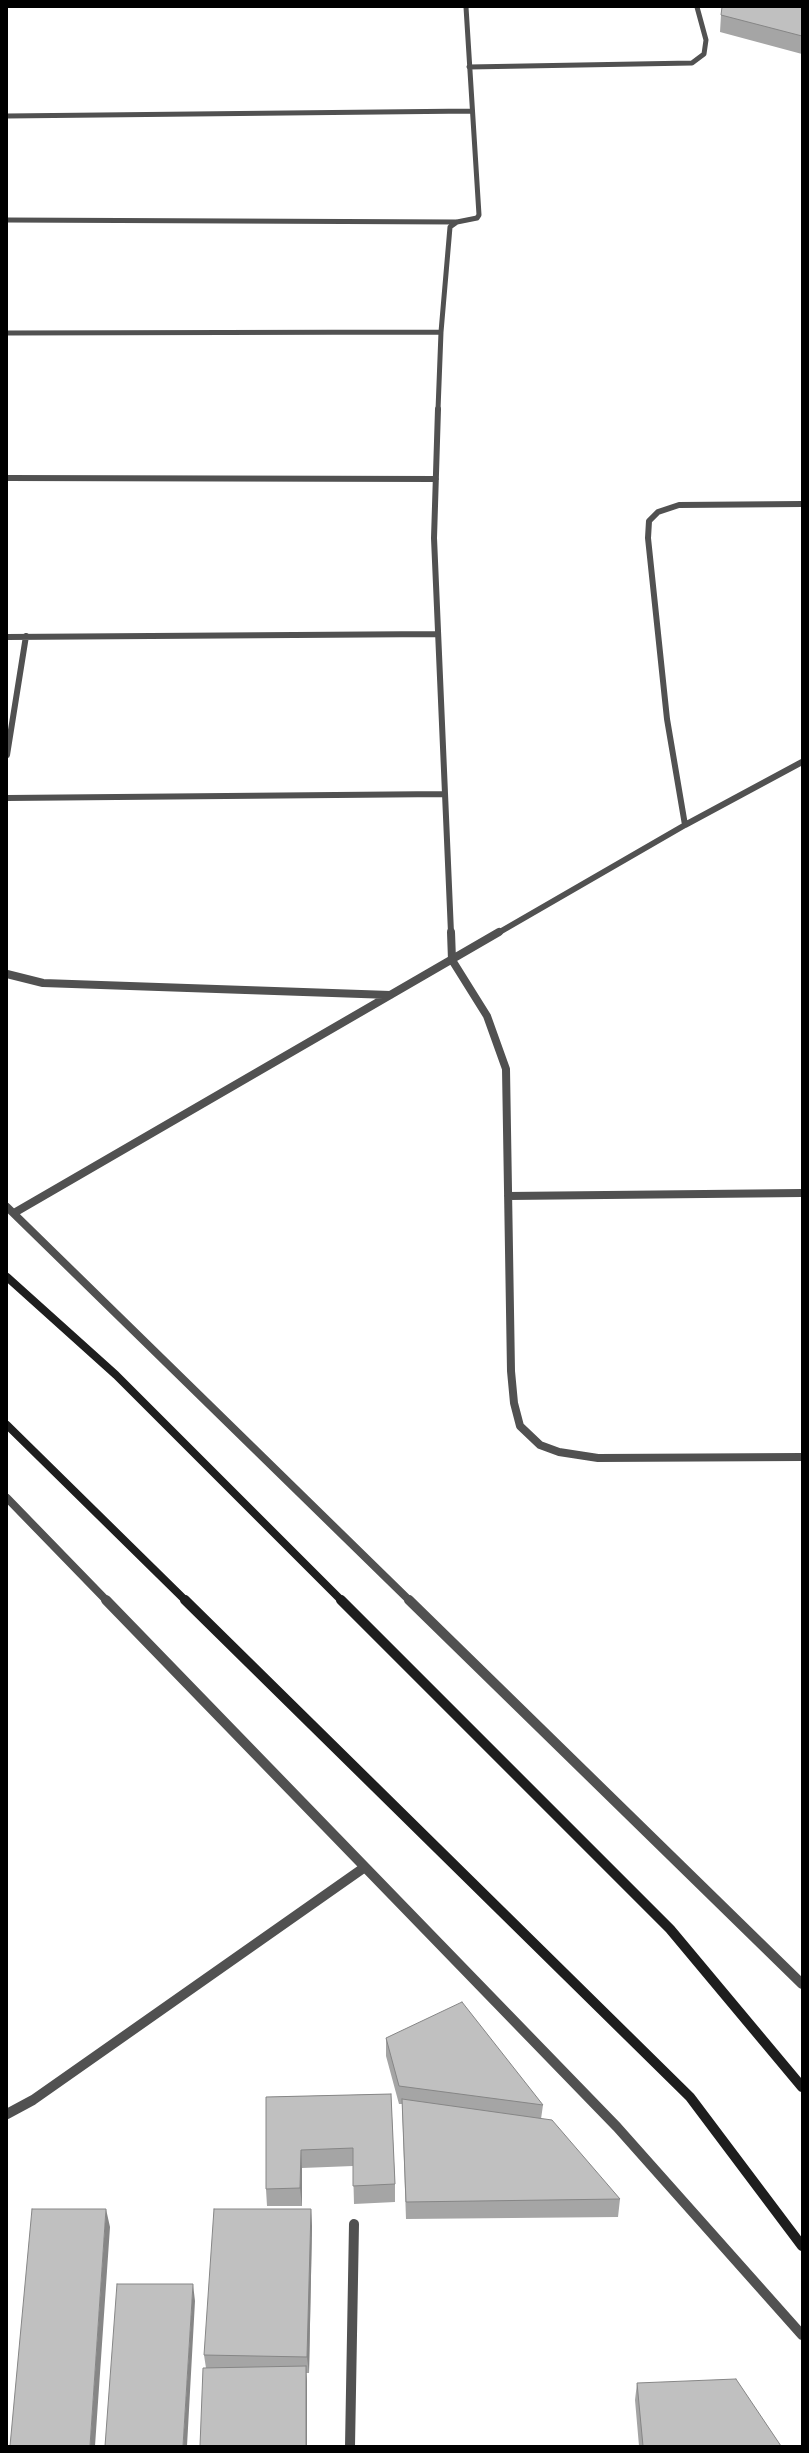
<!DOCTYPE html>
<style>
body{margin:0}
#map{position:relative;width:809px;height:2453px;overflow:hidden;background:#fff;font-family:Inter,sans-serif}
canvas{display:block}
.frame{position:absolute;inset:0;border:8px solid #000;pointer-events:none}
</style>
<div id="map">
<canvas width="809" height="2453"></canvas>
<div class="frame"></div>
</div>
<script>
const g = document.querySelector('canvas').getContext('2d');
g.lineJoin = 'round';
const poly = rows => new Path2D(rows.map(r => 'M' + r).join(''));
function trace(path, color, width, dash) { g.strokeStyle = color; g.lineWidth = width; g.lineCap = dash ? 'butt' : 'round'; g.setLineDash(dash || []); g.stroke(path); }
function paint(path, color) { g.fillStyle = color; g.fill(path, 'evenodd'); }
const streetFar3 = poly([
 [469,67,692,63,704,54,706,40,697,7],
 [7,116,472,111],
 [7,220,456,222],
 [7,333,441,332],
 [438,410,441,332,450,227,457,222,477,218,479,215,466,7]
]);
const streetFar2 = poly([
 [438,409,434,538,451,933],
 [7,478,436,479],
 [7,637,438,634],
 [7,755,26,636],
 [7,798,445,794],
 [685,825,667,719,648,538,649,521,658,512,679,505,802,504],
 [498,933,685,825,802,762]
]);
const streetFar1 = poly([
 [451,932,452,960,487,1016,506,1069,511,1371,514,1403,520,1426,540,1445,559,1452,598,1458,802,1457],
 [7,974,43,983,390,995],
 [508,1196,802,1193],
 [7,1207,410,1601],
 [14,1213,499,932],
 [7,1498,107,1601]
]);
const street = poly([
 [106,1600,617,2127,802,2335],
 [409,1600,802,1984],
 [7,2114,33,2100,365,1867],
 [350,2446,354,2224]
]);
const secondaryFar1 = poly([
 [7,1277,116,1375,342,1601],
 [7,1425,186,1601]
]);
const secondary = poly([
 [185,1600,690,2097,802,2246],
 [341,1600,670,1929,802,2087]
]);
const wall = poly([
 [802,7,802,54,720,32,721,15],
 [386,2038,543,2105,541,2119,620,2199,618,2217,406,2219,402,2104,399,2104,386,2056],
 [391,2094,395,2184,395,2202,354,2204,353,2166,302,2168,302,2206,267,2206,266,2189,266,2097],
 [311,2209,312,2227,309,2373,306,2373,307,2382,206,2368,204,2355],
 [637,2383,781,2446,639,2446,635,2400]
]);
const shadedWall = poly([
 [301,2150,302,2168,302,2206,300,2188],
 [106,2209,110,2227,95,2446,90,2446],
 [311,2209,312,2227,309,2373,307,2357],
 [193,2284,195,2301,187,2446,183,2446],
 [306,2366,307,2382,307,2446,306,2446]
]);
const building = poly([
 [722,7,802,7,802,36,721,15,722,7],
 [462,2002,543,2105,399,2086,386,2038,462,2002],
 [391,2094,395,2184,353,2186,353,2148,301,2150,300,2188,266,2189,266,2097,391,2094],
 [402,2099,552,2120,620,2199,406,2202,402,2099],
 [32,2209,106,2209,90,2446,10,2446,32,2209],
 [214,2209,311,2209,307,2357,204,2355,214,2209],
 [117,2284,193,2284,183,2446,105,2446,117,2284],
 [306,2366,306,2446,200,2446,203,2368,306,2366],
 [736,2379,781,2446,643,2446,637,2383,736,2379]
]);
trace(streetFar3, '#515151', 5);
trace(streetFar2, '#515151', 6);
trace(streetFar1, '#515151', 8);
trace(street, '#515151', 10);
trace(secondaryFar1, '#1e1e1e', 8);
trace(secondary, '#1e1e1e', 10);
paint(wall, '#a5a5a5');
paint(shadedWall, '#868686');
paint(building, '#c0c0c0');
trace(building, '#868686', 1);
</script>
